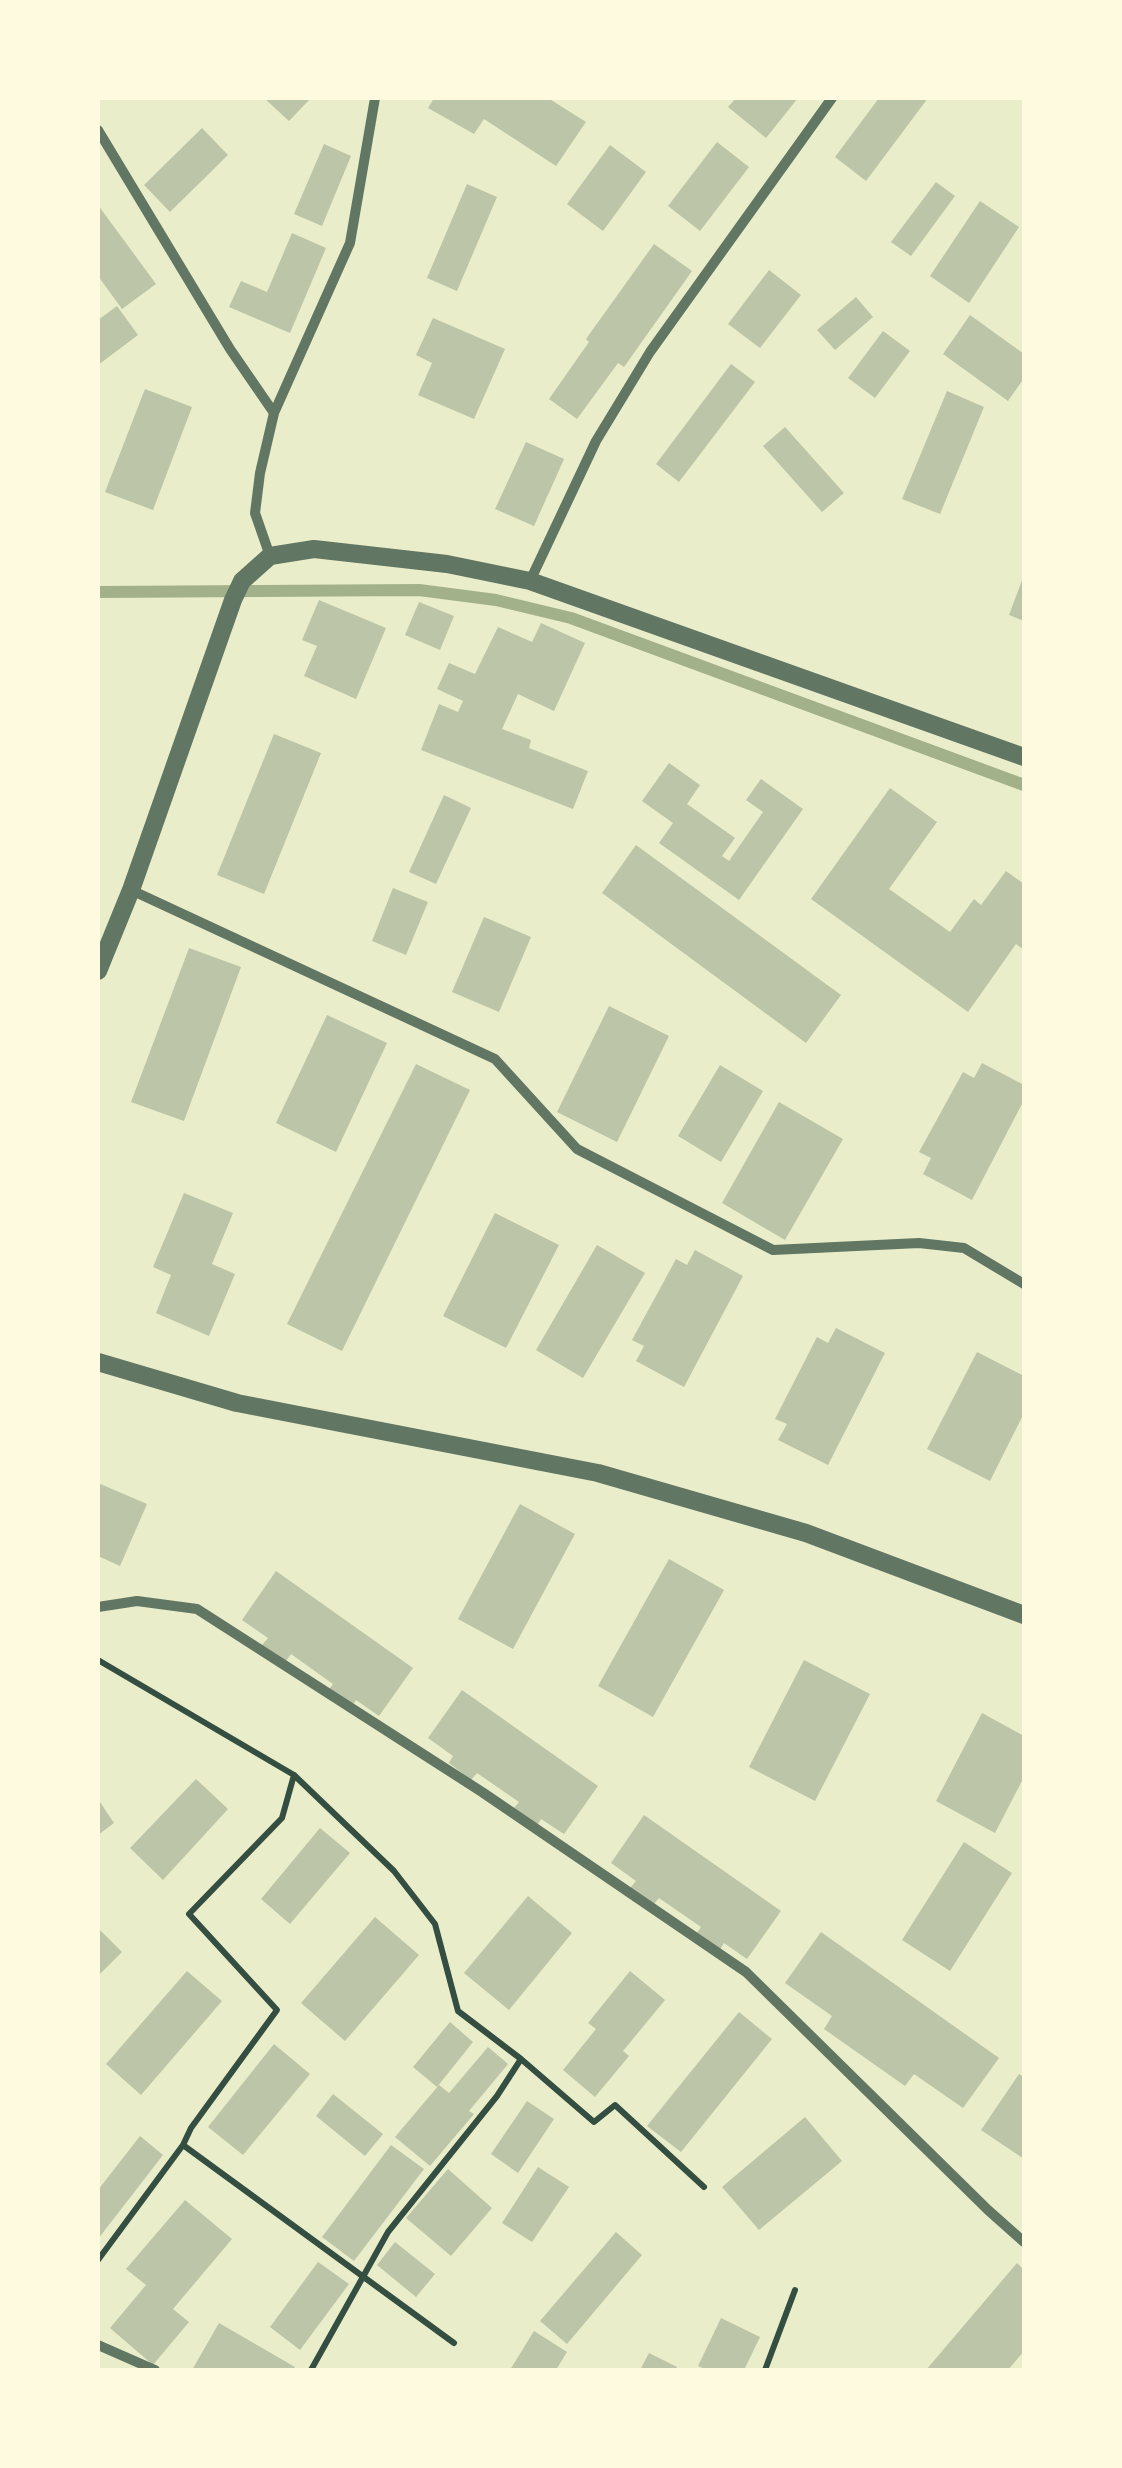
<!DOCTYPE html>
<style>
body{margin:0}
#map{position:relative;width:1122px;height:2468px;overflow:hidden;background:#e9edc9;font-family:Mulish,sans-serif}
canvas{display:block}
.frame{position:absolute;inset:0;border:100px solid #fefae0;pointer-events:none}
</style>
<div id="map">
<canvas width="1122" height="2468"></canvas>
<div class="frame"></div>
</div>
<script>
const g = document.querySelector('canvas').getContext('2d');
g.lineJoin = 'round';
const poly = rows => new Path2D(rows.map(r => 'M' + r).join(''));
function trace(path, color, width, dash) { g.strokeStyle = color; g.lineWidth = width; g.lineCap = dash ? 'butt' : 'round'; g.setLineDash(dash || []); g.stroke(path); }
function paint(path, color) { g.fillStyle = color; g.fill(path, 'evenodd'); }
const stream = poly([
 [98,592,419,590,496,600,571,618,1024,785]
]);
const building = poly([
 [264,98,311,98,289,121],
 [434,98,548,98,586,122,556,166,484,119,474,134,428,108],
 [736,98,798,98,766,138,728,107],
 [879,98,928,98,866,181,835,157],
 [202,128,228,155,170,212,144,185],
 [717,142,749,167,700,231,668,206],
 [324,144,351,156,322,226,294,214],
 [610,145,646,172,603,231,567,204],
 [936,182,955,196,911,256,891,242],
 [467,184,497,197,457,291,427,278],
 [980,201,1019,227,969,303,930,276],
 [98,205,156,284,122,309,98,276],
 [292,233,326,248,290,333,229,307,241,281,267,292],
 [654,244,692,271,624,367,618,363,577,419,549,399,589,342,586,339],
 [769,270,801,295,760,348,728,324],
 [856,297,873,317,835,350,817,330],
 [117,306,138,335,98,365,98,320],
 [970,315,1024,354,1024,378,1008,401,943,354],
 [433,318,505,349,474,419,418,395,432,363,416,355],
 [883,331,910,351,875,398,848,378],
 [731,364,755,382,679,482,656,464],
 [145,389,192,407,153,510,105,492],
 [947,391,984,407,940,514,902,499],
 [785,427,844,493,822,512,763,446],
 [526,442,564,459,534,526,495,509],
 [1024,575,1024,621,1009,615],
 [319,600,386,628,356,699,304,676,317,646,302,640],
 [419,602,454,616,440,650,405,635],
 [541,623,585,643,554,711,518,694,502,729,531,740,529,748,588,771,573,809,421,750,439,704,458,712,463,701,437,689,449,663,475,674,498,627,532,642],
 [274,734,321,753,264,894,217,875],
 [669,763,700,785,687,804,735,838,722,856,729,861,763,812,746,800,761,779,803,809,739,900,659,843,673,823,642,801],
 [890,788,937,822,889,889,950,932,974,899,981,905,1006,871,1024,884,1024,950,1016,944,968,1012,811,899],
 [444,795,471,808,436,884,409,872],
 [636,845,841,995,806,1043,602,893],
 [393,888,428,902,406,955,372,941],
 [484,917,531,937,499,1012,452,992],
 [189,948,241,967,184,1121,131,1102],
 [609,1006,669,1036,617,1142,557,1112],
 [327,1015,387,1043,336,1152,276,1123],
 [982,1063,1024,1085,1024,1100,972,1200,923,1174,931,1158,919,1152,963,1072,974,1078],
 [416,1064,470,1090,342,1351,287,1324],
 [720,1065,763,1091,721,1162,678,1136],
 [779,1102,843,1139,785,1240,722,1203],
 [184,1193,233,1213,212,1264,235,1274,209,1336,156,1313,171,1275,153,1267],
 [495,1213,559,1245,506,1348,443,1316],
 [597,1245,645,1273,583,1378,536,1350],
 [695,1250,743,1276,684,1387,636,1361,644,1346,632,1340,676,1259,687,1265],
 [836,1328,885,1353,828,1465,778,1440,787,1424,775,1419,817,1337,828,1343],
 [977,1352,1024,1376,1024,1413,990,1481,927,1449],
 [98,1483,147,1504,120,1566,98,1556],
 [520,1504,575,1534,513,1649,458,1619],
 [669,1559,724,1590,653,1717,598,1686],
 [276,1571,413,1668,379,1716,356,1700,352,1707,328,1691,333,1684,291,1654,286,1661,262,1645,268,1638,242,1620],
 [804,1660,870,1694,815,1801,749,1767],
 [462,1690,598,1786,564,1834,541,1819,537,1826,513,1809,519,1802,477,1773,471,1780,449,1763,453,1756,428,1738],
 [982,1713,1024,1736,1024,1777,995,1833,936,1801],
 [196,1779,228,1809,163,1880,130,1848],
 [98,1799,114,1823,98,1835],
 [644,1815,781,1911,747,1959,724,1943,720,1950,696,1934,701,1927,659,1898,654,1904,630,1888,636,1881,611,1863],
 [320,1828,350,1853,290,1924,261,1899],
 [964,1842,1012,1873,950,1971,902,1940],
 [528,1896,572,1933,509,2010,464,1973],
 [375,1917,419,1955,345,2041,301,2003],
 [98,1928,122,1952,98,1976],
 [821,1932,999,2058,963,2108,914,2074,905,2086,824,2029,832,2016,785,1983],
 [187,1971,222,2001,141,2095,106,2064],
 [630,1971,665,2000,623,2051,629,2056,595,2097,563,2070,596,2029,588,2023],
 [739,2012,772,2039,681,2152,647,2126],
 [450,2022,473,2042,437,2087,413,2067],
 [274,2044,310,2074,243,2155,208,2127],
 [488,2047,508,2064,469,2111,474,2114,430,2166,395,2137,439,2085,449,2093],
 [1019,2074,1024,2077,1024,2159,981,2130],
 [333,2094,383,2134,365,2156,316,2116],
 [527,2101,554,2119,518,2173,491,2154],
 [805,2117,842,2161,759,2230,722,2187],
 [140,2136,163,2155,98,2239,98,2190],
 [391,2145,424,2169,354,2261,322,2237],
 [538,2167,569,2187,532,2242,502,2223],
 [448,2169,492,2208,451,2256,406,2218],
 [185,2200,232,2239,173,2309,189,2322,153,2365,110,2328,146,2285,126,2269],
 [616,2232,642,2255,567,2344,540,2321],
 [395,2242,435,2274,416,2297,377,2265],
 [318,2262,349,2284,300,2350,270,2327],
 [1017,2263,1024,2270,1024,2351,1008,2370,926,2370],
 [721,2318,760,2337,744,2370,707,2370,698,2366],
 [219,2323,295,2367,293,2370,192,2370],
 [534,2331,567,2352,556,2370,510,2370],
 [649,2353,677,2367,675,2370,640,2370]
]);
const path = poly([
 [98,1660,294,1775,394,1871,435,1924,458,2011,521,2059,497,2096,388,2232,311,2370],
 [521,2059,594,2122,615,2105,704,2187],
 [183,2145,454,2343],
 [98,2260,183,2145,191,2128,277,2010,189,1914,282,1818,294,1775],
 [765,2370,795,2290]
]);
const minor = poly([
 [98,130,230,349,274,413],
 [270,556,255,513,260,473,274,413,350,243,375,98],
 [530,581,596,441,650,352,832,98],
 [131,890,495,1059,577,1149,773,1250,919,1243,964,1248,1024,1284],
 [98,1607,137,1601,197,1609,482,1792,746,1972,988,2210,1024,2242],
 [98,2345,155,2370]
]);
const tertiary = poly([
 [98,971,131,890,233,600,242,581,270,556,314,549,447,564,530,581,1024,757],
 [98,1362,237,1403,598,1473,806,1533,1024,1615]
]);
trace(stream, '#a3b18a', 12);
paint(building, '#bcc5a7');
trace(path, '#344e41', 6);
trace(minor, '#617663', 10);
trace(tertiary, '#617663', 18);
</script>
